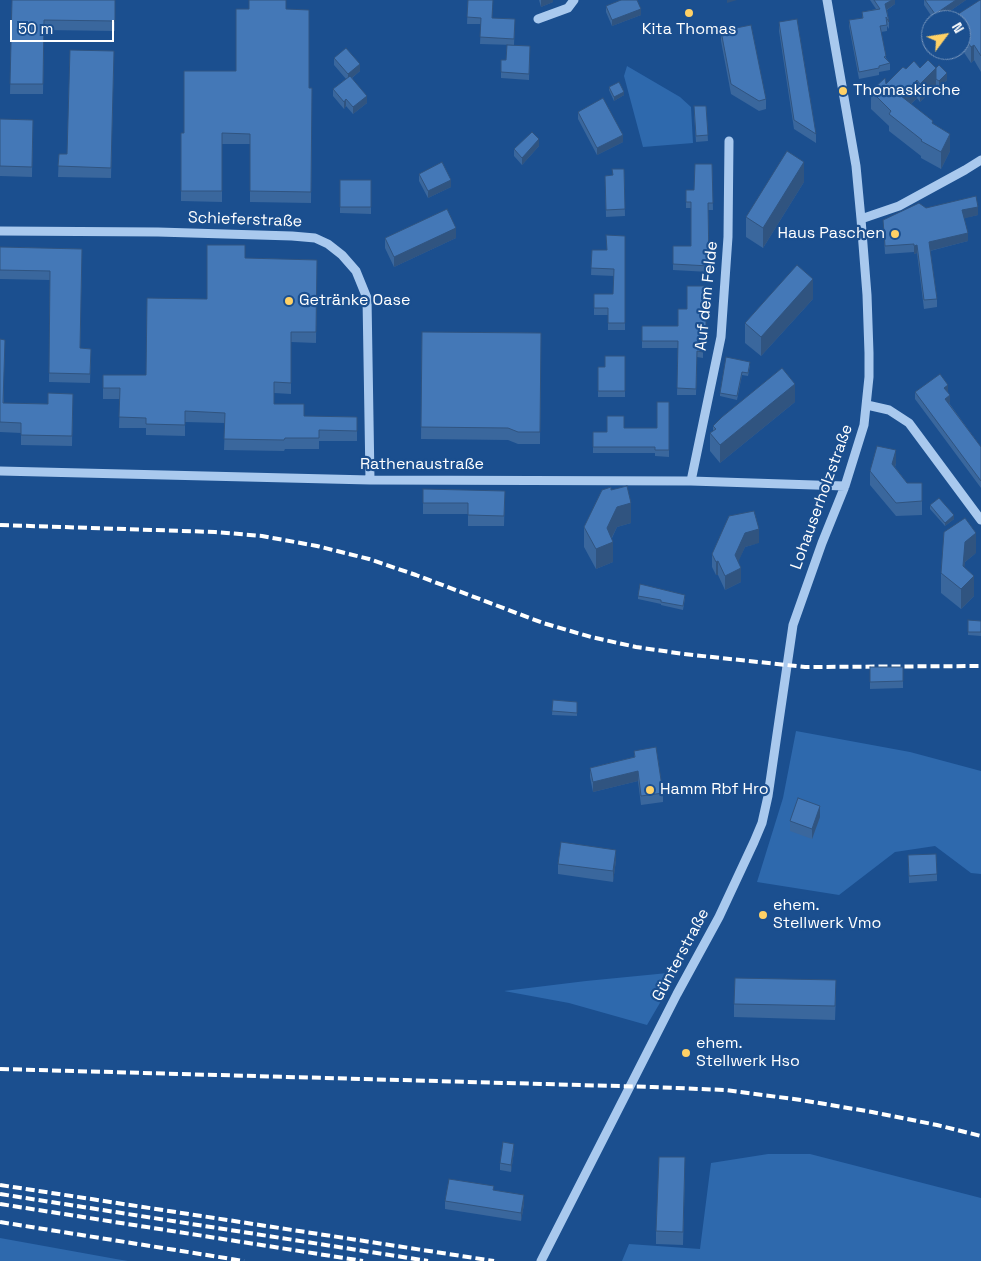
<!DOCTYPE html>
<meta charset="utf-8">
<style>
body{margin:0}
#map{position:relative;width:981px;height:1261px;overflow:hidden;background:#1b4f8f;font-family:"Space Grotesk",sans-serif}
canvas{display:block}
.north{position:absolute;left:921px;top:10px;width:50px;height:50px;box-sizing:border-box;background:#1b4f8f;border:1px solid #7695bc;border-radius:50%;rotate:59deg;font-size:14px;font-weight:700;line-height:20px;text-align:center;color:#fff}
.north::after{content:'';display:block;margin:auto;width:18px;height:22px;background:#ffd166;clip-path:polygon(50% 0,100% 100%,50% 72%,0 100%)}
.scale{position:absolute;left:10px;top:20px;width:104px;height:22px;box-sizing:border-box;border:2px solid #fff;border-top:0;padding-left:6px;font-size:15px;line-height:18px;white-space:nowrap;color:#fff;-webkit-text-stroke:4px #1b4f8f;paint-order:stroke}
</style>
<div id="map">
<canvas width="981" height="1261"></canvas>
<div class="north">N</div>
<div class="scale">50 m</div>
</div>
<script>
const g = document.querySelector('canvas').getContext('2d');
g.lineJoin = 'round';
function paint(path, color) { g.fillStyle = color; g.fill(path, 'evenodd'); }
const poly = rows => new Path2D(rows.map(r => 'M' + r).join(''));
function trace(path, color, width, dash) { g.strokeStyle = color; g.lineWidth = width; g.lineCap = dash ? 'butt' : 'round'; g.setLineDash(dash || []); g.stroke(path); }
function drawText(font, color, halo, rows, align = 'center') {
  g.font = font + ' "Space Grotesk",sans-serif'; g.lineWidth = 4.5; g.setLineDash([]); g.textBaseline = 'middle'; g.strokeStyle = halo; g.fillStyle = color; for (const [text, x, y, turn = 0] of rows) {
    g.save(); g.translate(x, y); g.rotate((+turn || 0) * Math.PI / 180); g.textAlign = isNaN(turn) ? turn : align; if (halo) g.strokeText(text, 0, 0); g.fillText(text, 0, 0); g.restore();
  }
}
const green = poly([
 [627,66,680,97,691,107,693,143,643,147,624,76],
 [796,731,910,752,981,771,981,874,971,873,935,846,895,852,839,895,757,882,783,798],
 [678,972,647,1025,569,1003,504,991,586,981],
 [768,1154,810,1154,981,1198,981,1261,622,1261,629,1244,700,1249,711,1163],
 [0,1238,116,1259,128,1261,0,1261]
]);
const minor = poly([
 [538,19,568,8,574,0],
 [861,219,899,206,965,170,981,160],
 [0,231,158,232,292,236,315,238,328,244,342,255,356,271,367,298,370,480],
 [867,405,889,410,909,423,981,520],
 [0,471,370,480,691,481,845,486],
 [691,481,721,337,728,237,729,141],
 [541,1261,677,994,719,917,754,842,762,823,768,796,793,625,822,543,845,486,864,425,869,377,869,353,867,295,861,219,856,166,827,0]
]);
const rail = poly([
 [0,525,215,532,262,536,317,546,369,559,416,575,543,623,591,637,636,647,684,654,805,667,981,666],
 [0,1069,652,1087,725,1090,801,1100,872,1112,937,1125,981,1136],
 [0,1185,494,1261],
 [0,1194,428,1261],
 [0,1204,363,1261],
 [0,1222,244,1261]
]);
const wall = poly([
 [12,0,115,0,115,31,44,30,43,94,10,94],
 [468,0,493,18,515,19,514,45,480,44,481,24,467,24],
 [539,0,553,0,553,2,541,7],
 [870,0,895,0,895,4,887,10,889,22,889,29,887,26,887,31,881,32,886,58,890,63,890,70,879,72,879,75,859,79,849,26,849,20,862,18,862,12,876,9],
 [924,0,966,0,937,20,934,20,924,5],
 [981,0,981,72,974,60,971,63,961,48,961,20,952,20,952,18],
 [606,6,641,15,612,26,606,12],
 [249,9,286,9,309,88,312,88,311,203,250,202,250,144,222,144,222,202,181,201,181,133,184,133,236,71],
 [779,22,816,134,816,143,794,129,779,31],
 [721,31,766,99,766,109,759,111,731,94,721,41],
 [530,46,529,80,501,78,501,60,506,60],
 [114,51,111,178,58,177,59,154,67,154],
 [334,58,360,71,352,78,367,103,353,114,346,106,344,109,333,96,333,89,346,79,334,65],
 [906,69,947,80,939,88,936,86,920,102,917,98,911,104,933,124,950,151,941,169,921,158,921,156,889,131,889,126,871,109,871,91,886,84],
 [609,87,624,95,614,101,609,90],
 [706,106,708,141,696,142,694,112],
 [578,112,623,142,597,155,578,119],
 [0,119,33,120,32,177,0,176],
 [539,146,522,165,514,156,514,149],
 [712,164,713,210,708,210,709,272,673,270,673,246,691,246,691,208,686,208,686,190,694,190],
 [624,169,625,216,606,217,605,176,612,175],
 [419,174,451,187,428,198,419,181],
 [340,180,371,180,371,214,340,213],
 [804,182,763,248,746,237,746,217],
 [926,208,978,215,964,218,968,241,930,251,937,299,937,307,924,309,917,253,914,254,914,252,885,254,883,220],
 [625,236,625,330,608,330,608,315,594,315,594,294,613,294,614,276,591,275,592,250,607,250],
 [385,238,456,238,394,267,385,248],
 [0,247,82,249,80,348,91,349,90,383,49,382,50,280,0,279],
 [245,258,317,260,316,343,291,342,291,394,274,393,274,404,304,416,357,417,357,441,319,441,319,449,285,449,284,451,224,450,225,423,185,422,185,436,146,435,146,428,119,428,120,399,103,399,103,375,146,375,207,299],
 [706,286,706,334,703,334,703,358,697,357,696,395,677,395,678,348,642,348,642,326,678,326,687,309],
 [813,299,761,356,745,343,745,323],
 [422,332,541,333,540,444,518,444,508,440,421,439],
 [0,339,4,403,48,404,73,394,72,446,21,445,21,433,0,432],
 [625,356,625,397,598,397,598,367,605,367],
 [750,365,748,376,742,375,737,400,720,396,720,393],
 [915,392,948,392,950,402,949,403,981,447,981,488,915,399],
 [669,402,669,457,655,456,655,453,593,453,593,432,607,432,624,428,657,428],
 [795,402,720,463,710,451,710,433,713,431,713,426],
 [896,463,895,467,907,483,922,483,922,515,896,516,870,485,870,471],
 [423,489,505,491,504,526,468,526,468,514,423,514],
 [611,490,631,523,617,527,612,538,613,562,596,569,584,547,584,527],
 [930,505,954,519,945,526,930,509],
 [759,543,745,547,738,561,741,582,725,590,718,575,716,575,712,567,712,554],
 [976,553,965,562,964,567,974,596,961,609,941,593,941,573],
 [638,596,685,598,683,610,661,605,661,604,638,599],
 [981,621,981,636,968,635,968,632],
 [870,667,903,667,903,688,870,689],
 [553,700,577,702,577,716,552,715],
 [634,751,663,793,663,802,641,805,638,781,593,792,590,777,590,768,634,757],
 [820,817,812,839,790,831,790,821],
 [908,855,937,874,937,881,909,883],
 [616,860,613,882,558,874,558,864],
 [836,994,835,1020,734,1017,734,1004],
 [514,1151,511,1172,500,1170,500,1163],
 [685,1171,683,1245,656,1244,656,1231],
 [494,1190,524,1204,521,1221,445,1209,445,1201]
]);
const shadedWall = poly([
 [541,0,553,0,553,2,541,7],
 [727,0,737,0,727,3],
 [892,0,895,0,895,4,885,11,885,4],
 [956,0,966,0,937,20,935,20,935,14],
 [641,9,641,15,612,26,612,20],
 [974,45,974,60,971,63,971,47],
 [360,64,360,71,348,81,348,74],
 [936,68,936,86,920,102,920,84],
 [947,73,947,80,939,88,939,81],
 [917,80,917,98,901,114,901,96],
 [624,92,624,95,614,101,614,97],
 [367,96,367,103,353,114,353,107],
 [346,99,346,106,344,109,344,102],
 [950,134,950,151,941,169,941,152],
 [623,135,623,142,597,155,597,148],
 [539,139,539,146,522,165,522,158],
 [804,162,804,182,763,248,763,228],
 [451,180,451,187,428,198,428,191],
 [978,207,978,215,962,219,962,210],
 [456,228,456,238,394,267,394,257],
 [968,233,968,241,929,251,929,242],
 [917,245,917,253,914,254,914,246],
 [813,279,813,299,761,356,761,337],
 [795,384,795,402,720,463,720,445],
 [948,385,948,392,944,395,944,388],
 [950,395,950,402,945,405,945,399],
 [896,450,896,463,892,477,892,464],
 [631,503,631,523,617,527,609,543,613,542,613,562,596,569,596,549,617,507],
 [954,515,954,519,945,526,945,523],
 [759,529,759,543,745,547,735,569,735,555,745,533],
 [976,533,976,553,965,562,963,586,963,566,965,542],
 [718,561,718,575,716,575,716,562],
 [741,568,741,582,725,590,725,576],
 [974,576,974,596,961,609,961,589],
 [638,771,638,781,593,792,593,782],
 [820,806,820,817,812,839,812,829],
 [616,850,616,860,613,882,613,871],
 [514,1144,514,1151,511,1172,511,1165],
 [524,1195,524,1204,521,1221,521,1213]
]);
const building = poly([
 [12,0,115,0,115,21,44,20,43,84,10,84,12,0],
 [249,0,286,0,286,9,309,10,309,88,312,88,311,192,250,191,250,134,222,133,222,191,181,191,181,133,184,133,184,71,236,71,236,9,249,9,249,0],
 [468,0,493,0,492,18,515,19,514,39,480,37,481,18,467,17,468,0],
 [621,0,637,0,641,9,612,20,606,6,621,0],
 [874,0,892,0,885,4,889,22,886,17,887,25,880,26,886,56,884,57,890,63,879,66,879,68,859,72,849,20,863,18,862,12,880,9,874,0],
 [925,0,956,0,935,14,925,0],
 [980,0,981,0,981,56,974,45,971,47,961,32,961,20,953,20,952,18,980,0],
 [797,19,816,134,794,120,779,22,797,19],
 [751,25,766,99,759,101,731,84,721,31,751,25],
 [507,45,530,46,529,74,501,72,501,60,506,60,507,45],
 [346,48,360,64,348,74,334,58,346,48],
 [70,50,114,51,111,168,58,166,59,154,67,154,70,50],
 [928,60,936,68,920,84,917,80,901,96,933,121,932,123,950,134,941,152,921,141,922,140,889,114,891,111,871,91,885,78,886,84,903,67,906,69,914,61,920,68,928,60],
 [939,65,947,73,939,81,936,79,936,68,939,65],
 [350,76,367,96,353,107,346,99,344,102,333,89,350,76],
 [619,82,624,92,614,97,609,87,619,82],
 [603,98,623,135,597,148,578,112,603,98],
 [694,106,706,106,708,135,696,136,694,106],
 [0,119,33,120,32,167,0,166,0,119],
 [532,132,539,139,522,158,514,149,532,132],
 [787,151,804,162,763,228,746,217,787,151],
 [442,162,451,180,428,191,419,174,442,162],
 [695,164,712,164,713,203,708,203,709,266,673,264,673,246,691,246,691,202,686,202,686,190,694,190,695,164],
 [612,169,624,169,625,209,606,210,605,176,613,175,612,169],
 [340,180,371,180,371,207,340,207,340,180],
 [976,196,978,207,962,210,968,233,929,242,937,299,924,300,917,245,914,246,914,244,885,246,883,220,919,203,926,208,976,196],
 [447,209,456,228,394,257,385,238,447,209],
 [606,235,625,236,625,323,608,323,608,308,594,308,594,294,613,294,614,269,591,268,592,250,607,250,606,235],
 [207,245,245,245,245,258,317,260,316,332,291,332,291,383,274,382,274,404,304,404,304,416,357,417,357,431,319,430,319,438,285,438,284,440,224,439,225,413,185,411,185,425,146,424,146,418,119,417,120,388,103,388,103,375,146,375,147,298,207,299,207,245],
 [0,247,82,249,80,348,91,349,90,374,49,373,50,271,0,270,0,247],
 [797,265,813,279,761,337,745,323,797,265],
 [687,286,706,286,706,327,703,327,703,352,697,351,696,389,677,388,678,341,642,341,642,326,678,326,678,309,687,309,687,286],
 [422,332,541,333,540,432,518,432,508,428,421,427,422,332],
 [0,339,5,340,3,403,48,404,48,393,73,394,72,436,21,435,21,423,0,422,0,339],
 [605,356,625,356,625,391,598,391,598,367,605,367,605,356],
 [726,357,750,362,748,373,742,372,737,396,720,393,726,357],
 [782,368,795,384,720,445,710,433,716,429,713,426,722,417,782,368],
 [940,374,948,385,944,388,950,395,945,399,981,447,981,481,915,392,940,374],
 [657,402,669,402,669,450,655,450,655,447,593,447,593,432,607,432,607,416,624,416,624,428,657,428,657,402],
 [877,446,896,450,892,464,907,483,922,483,922,501,896,503,870,471,877,446],
 [627,486,631,503,617,507,607,528,613,542,596,549,584,527,602,490,611,487,611,490,627,486],
 [423,489,505,491,504,516,468,515,468,503,423,503,423,489],
 [939,498,954,515,945,523,930,505,939,498],
 [754,511,759,529,745,533,735,555,741,568,725,576,718,561,716,562,712,554,729,516,754,511],
 [965,518,976,533,965,542,963,566,974,576,961,589,941,573,944,532,965,518],
 [640,584,685,595,683,606,661,602,661,600,638,596,640,584],
 [968,620,981,621,981,632,968,632,968,620],
 [870,667,903,667,903,681,870,682,870,667],
 [553,700,577,702,577,713,552,711,553,700],
 [656,747,663,793,641,796,638,771,593,782,590,768,635,757,634,751,656,747],
 [798,798,820,806,812,829,790,821,798,798],
 [561,842,616,850,613,871,558,864,561,842],
 [936,854,937,874,909,876,908,855,936,854],
 [735,978,836,980,835,1006,734,1004,735,978],
 [503,1142,514,1144,511,1165,500,1163,503,1142],
 [659,1157,685,1157,683,1232,656,1231,659,1157],
 [449,1179,494,1186,493,1190,524,1195,521,1213,445,1201,449,1179]
]);
const markers = [
 [689,13,5,"#ffd166"],
 [843,91,5,"#ffd166"],
 [895,234,5,"#ffd166"],
 [289,301,5,"#ffd166"],
 [650,790,5,"#ffd166"],
 [763,915,5,"#ffd166"],
 [686,1053,5,"#ffd166"]
];
const poiNames = [
 ["Kita Thomas",689,30,"center"],
 ["Thomaskirche",853,91],
 ["Haus Paschen",885,234,"right"],
 ["Getränke Oase",299,301],
 ["Hamm Rbf Hro",660,790],
 ["ehem.",773,906],
 ["Stellwerk Vmo",773,924],
 ["ehem.",696,1044],
 ["Stellwerk Hso",696,1062]
];
const streetNames = [
 ["Schieferstraße",245,220,2],
 ["Auf dem Felde",707,296,-84],
 ["Rathenaustraße",422,465],
 ["Lohauserholzstraße",822,497,-70],
 ["Günterstraße",681,955,-62]
];
paint(green, '#2e69ad');
trace(minor, '#a9c9ee', 9);
trace(rail, '#fff', 4, [9, 4]);
paint(wall, '#3a679d');
paint(shadedWall, '#305480');
paint(building, '#4478b7');
trace(building, '#305480', 1);
for (const [x, y, r, color] of markers) { const dot = new Path2D(); dot.arc(x, y, r, 0, 2 * Math.PI); g.fillStyle = color; g.fill(dot); trace(dot, '#1b4f8f', 2); }
drawText('16px', '#fff', '#1b4f8f', poiNames, 'left');
drawText('16px', '#fff', '#1b4f8f', streetNames);
</script>
